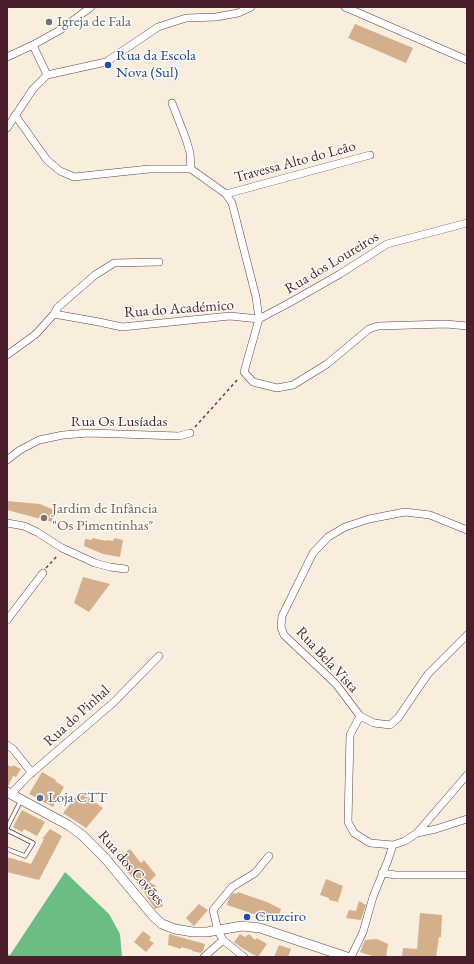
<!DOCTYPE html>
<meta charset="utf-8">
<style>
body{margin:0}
#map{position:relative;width:474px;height:964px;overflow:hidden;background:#f9eede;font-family:"EB Garamond",serif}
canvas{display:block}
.frame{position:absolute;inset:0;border:8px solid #4a1f2b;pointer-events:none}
</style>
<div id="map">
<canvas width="474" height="964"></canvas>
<div class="frame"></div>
</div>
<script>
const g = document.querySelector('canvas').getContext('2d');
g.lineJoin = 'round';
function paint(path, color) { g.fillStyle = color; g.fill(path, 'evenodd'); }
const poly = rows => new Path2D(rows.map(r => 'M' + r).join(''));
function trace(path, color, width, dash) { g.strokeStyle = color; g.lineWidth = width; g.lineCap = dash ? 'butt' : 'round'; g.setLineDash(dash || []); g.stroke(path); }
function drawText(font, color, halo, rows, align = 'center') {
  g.font = font + ' "EB Garamond",serif'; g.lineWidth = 3; g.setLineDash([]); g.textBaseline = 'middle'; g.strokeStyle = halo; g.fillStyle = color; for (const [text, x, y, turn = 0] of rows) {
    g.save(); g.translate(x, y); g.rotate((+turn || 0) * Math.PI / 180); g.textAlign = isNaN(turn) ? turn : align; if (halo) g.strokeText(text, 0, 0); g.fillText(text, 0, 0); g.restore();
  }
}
const forest = poly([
 [65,872,109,914,120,934,122,957,7,957,7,954,10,955]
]);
const building = poly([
 [355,24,413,48,406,63,348,38],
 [7,501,40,504,54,510,52,522,7,510],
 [92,538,107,541,107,540,113,541,114,538,123,540,120,557,103,554,84,546,85,539,92,540],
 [83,577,110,584,89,612,74,603],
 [7,765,12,767,13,765,21,769,16,777,13,776,8,786],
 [42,772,56,780,55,781,64,787,53,807,29,794],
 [80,792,103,808,86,828,63,813],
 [22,810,45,822,37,836,24,829,22,832,13,827],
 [50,829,62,836,39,880,7,872,7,857,31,864,44,839,42,839],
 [130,849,140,862,141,863,144,860,156,875,149,882,156,886,152,890,156,899,160,898,163,906,155,909,142,889,116,858],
 [326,879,343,886,338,902,329,900,329,898,320,895],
 [238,892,267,902,281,909,277,922,227,905,229,898,233,893,237,894],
 [359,901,366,905,361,920,346,918,349,910,356,911],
 [199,904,208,910,194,926,186,918],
 [420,913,442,915,441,937,439,937,436,957,402,957,403,948,417,949],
 [143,931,151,937,149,940,154,943,146,952,134,942],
 [169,934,205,944,203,951,201,953,192,951,192,950,181,947,181,949,168,945],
 [240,934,245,937,249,934,255,940,257,938,267,944,258,957,242,948,234,942],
 [377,939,388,944,386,957,375,957,360,952,365,940],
 [279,945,291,949,288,957,274,957]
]);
const path = poly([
 [195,427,239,378],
 [46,568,58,555]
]);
const service = poly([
 [7,828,21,800],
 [7,830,33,843,25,856,7,849]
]);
const minor = poly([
 [345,7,467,60],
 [33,45,47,75],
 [7,57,33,45,60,30,91,7],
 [47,75,106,62,158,27,186,18,216,17,238,13,251,7],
 [172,103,186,139,190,153,191,169],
 [15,115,47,160,60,171,74,177,149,169,191,169,226,194,232,203,256,297,259,319,244,372,253,382,277,388,293,385,327,364,369,329,378,326,446,324,467,326],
 [7,128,33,89,47,75],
 [226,194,370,155],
 [54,314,99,322,122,327,230,316,259,319],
 [259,319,289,303,340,274,387,244,467,223],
 [7,355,36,334,54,314,58,307,95,275,114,263,159,262],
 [7,460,20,450,39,440,63,435,89,433,179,436,190,433],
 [7,523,24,526,37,532,62,548,95,563,110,567,125,569],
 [467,530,430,515,405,512,369,519,345,527,328,537,313,553,282,616,281,627,284,635,336,684,360,716,350,735,348,822,354,833,370,843,393,845,405,841,417,833,436,829,467,819],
 [7,620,43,573],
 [360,716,374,723,390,725,398,718,428,674,467,635],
 [7,745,13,749,32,773],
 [11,794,28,776,114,702,159,656],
 [417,833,467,775],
 [382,873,396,875,467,875],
 [204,957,223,940],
 [244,957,223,940,218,931,213,910,232,887,255,873,269,856],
 [351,957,363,932,373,897,388,860,393,845]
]);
const tertiary = poly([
 [7,792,68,825,82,835,105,858,154,917,162,924,175,929,193,932,207,932,242,926,260,928,347,957]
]);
const markers = [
 [49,22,4,"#6b7280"],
 [108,65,4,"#1a4fb4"],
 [44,518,4,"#8d6e63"],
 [40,798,4,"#5c6f8a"],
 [247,917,4,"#1a4fb4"]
];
const worshipNames = [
 ["Igreja de Fala",57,22]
];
const transitNames = [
 ["Rua da Escola",116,56],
 ["Nova (Sul)",116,73],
 ["Cruzeiro",255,917]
];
const streetNames = [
 ["Travessa Alto do Leão",295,162,-15],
 ["Rua dos Loureiros",332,263,-31],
 ["Rua do Académico",179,309,-4],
 ["Rua Os Lusíadas",119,422],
 ["Rua Bela Vista",327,660,47],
 ["Rua do Pinhal",77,716,-42],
 ["Rua dos Covões",131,868,49]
];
const educationNames = [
 ["Jardim de Infância",52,509],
 ["\"Os Pimentinhas\"",52,526]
];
const serviceNames = [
 ["Loja CTT",48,798]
];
paint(forest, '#6cbc86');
paint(building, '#d3af8c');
trace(service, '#643e46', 5);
trace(minor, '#643e46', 8);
trace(tertiary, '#643e46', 10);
trace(path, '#643e46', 1.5, [3, 3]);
trace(service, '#fff', 3.5);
trace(minor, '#fff', 7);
trace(tertiary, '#fff', 9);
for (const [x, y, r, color] of markers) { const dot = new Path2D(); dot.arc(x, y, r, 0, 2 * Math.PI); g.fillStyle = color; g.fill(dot); trace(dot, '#fdfcf7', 1.5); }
drawText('15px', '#5b616d', '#fdfcf7', worshipNames, 'left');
drawText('15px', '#164399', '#fdfcf7', transitNames, 'left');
drawText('15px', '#4a1f2b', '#fdfcf7', streetNames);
drawText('15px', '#785e54', '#fdfcf7', educationNames, 'left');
drawText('15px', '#4e5e75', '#fdfcf7', serviceNames, 'left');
</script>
